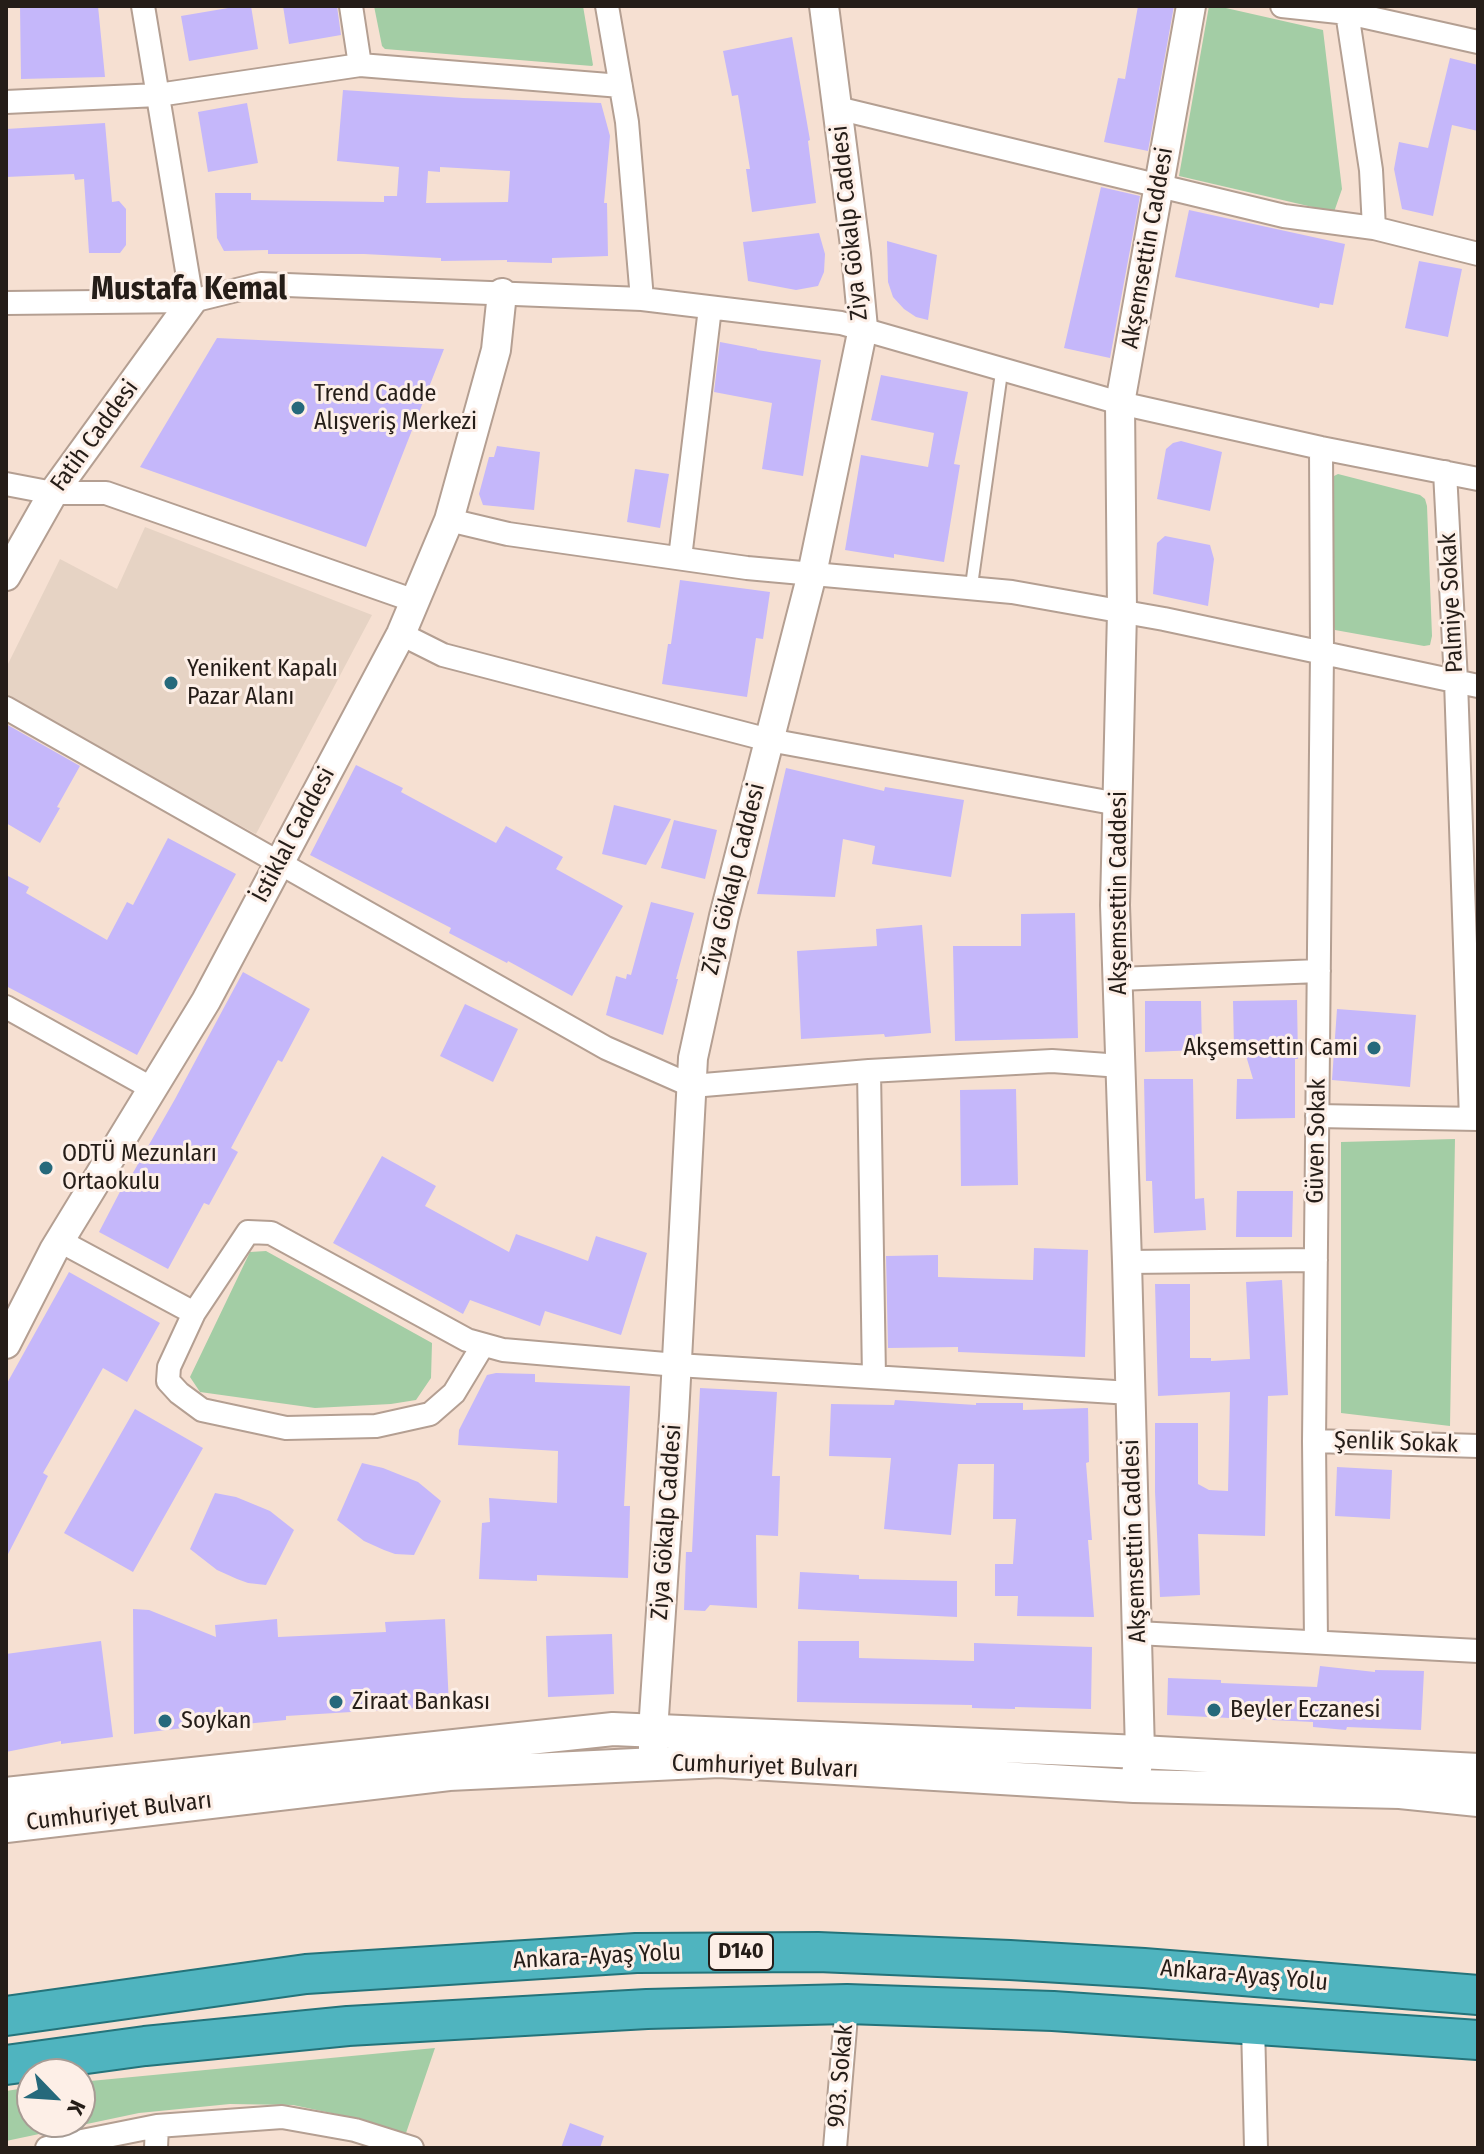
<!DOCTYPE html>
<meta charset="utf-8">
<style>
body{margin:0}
#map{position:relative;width:1484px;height:2154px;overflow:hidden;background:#f6e0d2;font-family:"Fira Sans Condensed",sans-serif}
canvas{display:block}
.frame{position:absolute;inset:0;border:8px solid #251d18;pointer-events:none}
.north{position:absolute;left:16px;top:2058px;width:80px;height:80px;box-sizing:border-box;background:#fdefe7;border:2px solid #a79b94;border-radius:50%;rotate:115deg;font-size:22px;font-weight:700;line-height:32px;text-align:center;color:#251d18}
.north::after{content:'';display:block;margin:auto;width:28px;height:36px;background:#26697b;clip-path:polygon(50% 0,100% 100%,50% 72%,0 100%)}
</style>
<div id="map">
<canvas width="1484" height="2154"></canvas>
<div class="frame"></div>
<div class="north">K</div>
</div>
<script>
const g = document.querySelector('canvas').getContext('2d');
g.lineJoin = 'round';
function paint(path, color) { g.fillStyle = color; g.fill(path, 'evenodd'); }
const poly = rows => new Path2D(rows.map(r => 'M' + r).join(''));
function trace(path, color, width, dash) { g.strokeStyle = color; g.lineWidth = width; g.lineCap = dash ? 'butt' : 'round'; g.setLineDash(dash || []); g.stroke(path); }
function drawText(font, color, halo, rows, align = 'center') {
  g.font = font + ' "Fira Sans Condensed",sans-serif'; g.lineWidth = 6; g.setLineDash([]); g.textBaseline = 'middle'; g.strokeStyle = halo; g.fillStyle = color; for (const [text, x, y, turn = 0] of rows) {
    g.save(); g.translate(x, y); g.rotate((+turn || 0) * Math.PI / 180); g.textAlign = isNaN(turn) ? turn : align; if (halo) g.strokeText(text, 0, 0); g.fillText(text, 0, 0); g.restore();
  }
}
const commercial = poly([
 [145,527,372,615,256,834,6,699,6,668,60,559,117,589]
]);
const green = poly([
 [374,6,583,6,593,65,592,66,385,49,382,46],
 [1209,6,1217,6,1323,30,1342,189,1334,212,1179,176],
 [1338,474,1420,495,1425,499,1427,506,1432,636,1430,645,1424,646,1335,630,1334,627,1332,481,1334,476],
 [1455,1139,1450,1426,1341,1413,1341,1142],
 [266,1251,432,1343,431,1378,416,1400,391,1404,315,1408,200,1392,190,1377,250,1252],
 [435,2048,406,2133,350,2117,293,2105,230,2104,139,2113,6,2141,6,2091,32,2087,32,2122,80,2122,80,2082]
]);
const building = poly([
 [20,6,98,6,105,77,21,79],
 [240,6,251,6,258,49,189,61,181,16],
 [283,6,337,6,341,35,289,44],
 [1138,6,1174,6,1148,151,1104,142,1118,78,1125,79],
 [792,37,810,140,808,141,816,203,752,212,746,169,750,169,738,95,732,96,723,51],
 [1450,58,1478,65,1478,131,1452,125,1433,216,1402,209,1394,169,1399,142,1428,148],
 [343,90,463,98,601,103,610,136,604,203,607,203,608,256,552,258,552,263,507,262,507,260,441,261,441,258,364,254,268,254,268,250,224,251,217,238,215,193,251,193,251,200,384,202,384,196,397,196,399,167,337,161],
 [440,167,510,171,508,202,426,203,428,171,440,172],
 [247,103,258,163,208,172,198,112],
 [105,123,112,202,119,201,126,209,126,245,120,253,89,253,84,179,75,180,74,174,6,177,6,129],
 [1101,187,1140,196,1110,358,1064,348],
 [1189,210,1345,244,1333,305,1320,303,1319,308,1175,277],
 [819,233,825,254,824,272,818,286,796,290,748,281,743,242],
 [887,241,937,255,928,320,916,317,904,309,893,297,888,282],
 [1419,261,1462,269,1448,337,1405,328],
 [217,338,444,349,366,547,140,467],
 [720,342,757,349,757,350,821,360,803,476,762,469,772,403,714,392],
 [881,375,968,392,954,464,960,465,944,562,894,554,894,558,845,550,861,455,928,467,934,433,871,420],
 [1181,441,1222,452,1210,511,1157,499,1166,449,1173,443],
 [497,446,540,452,534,510,483,505,479,494,489,457,494,457],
 [635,469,669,474,660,528,627,522],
 [1165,536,1210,545,1214,559,1208,606,1153,594,1157,543],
 [680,580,770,592,763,639,756,638,747,697,662,684,668,644,671,644],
 [6,724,80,766,57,807,60,808,40,843,6,823],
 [356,765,403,788,401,792,496,843,506,826,563,857,556,869,623,906,572,996,508,961,507,963,449,933,451,928,310,855],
 [786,768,884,791,885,787,964,800,951,877,872,864,875,846,843,839,835,897,757,894],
 [614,805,671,819,646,865,602,854],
 [674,820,717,830,705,879,661,868],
 [168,838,236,874,137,1055,6,986,6,875,29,887,26,893,107,940,127,902,133,905],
 [651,902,694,913,676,979,678,979,663,1035,606,1015,616,976,626,979,627,974,631,975],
 [1075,913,1078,1038,955,1041,953,946,1021,946,1021,914],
 [922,925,931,1033,885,1037,884,1034,801,1039,797,951,877,946,876,929],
 [243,972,310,1009,282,1062,278,1060,231,1148,238,1152,209,1205,204,1203,168,1269,99,1232,124,1184,126,1185,175,1099],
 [1297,1000,1298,1059,1295,1059,1295,1118,1236,1119,1237,1079,1253,1079,1244,1049,1234,1049,1233,1001],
 [1145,1001,1201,1001,1202,1050,1145,1052],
 [465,1004,518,1029,493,1082,440,1056],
 [1337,1009,1416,1015,1410,1087,1332,1080],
 [1144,1079,1193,1079,1195,1199,1204,1198,1206,1230,1154,1233,1152,1181,1146,1181],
 [1016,1089,1018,1185,961,1186,960,1090],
 [382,1156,436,1186,425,1206,509,1252,516,1234,588,1261,596,1236,647,1253,621,1335,545,1311,540,1326,470,1300,463,1314,333,1243],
 [1237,1191,1293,1191,1292,1237,1236,1237],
 [1034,1248,1088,1250,1085,1357,958,1352,958,1347,888,1348,886,1256,938,1255,938,1277,1033,1280],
 [69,1272,160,1323,127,1382,103,1368,43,1473,48,1476,6,1558,6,1385],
 [1282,1280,1288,1395,1268,1396,1265,1536,1198,1534,1200,1595,1160,1597,1155,1492,1155,1423,1198,1423,1198,1484,1209,1490,1228,1491,1230,1392,1158,1396,1155,1284,1190,1284,1190,1358,1211,1358,1211,1361,1250,1359,1246,1282],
 [496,1373,535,1374,535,1382,630,1386,624,1506,630,1506,628,1578,537,1575,537,1581,479,1579,482,1523,490,1522,489,1498,557,1503,558,1451,458,1445,459,1430,487,1375],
 [700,1388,777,1392,772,1476,780,1476,778,1536,756,1535,757,1608,710,1605,705,1611,684,1610,686,1552,692,1552],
 [895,1400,976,1405,976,1403,1023,1403,1023,1410,1088,1408,1089,1462,1086,1463,1092,1540,1088,1540,1094,1617,1017,1616,1018,1596,995,1596,995,1564,1013,1564,1016,1519,993,1519,994,1464,958,1464,951,1535,884,1529,891,1458,829,1456,831,1404,894,1405],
 [135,1409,203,1448,133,1572,64,1533],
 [362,1463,383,1468,418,1482,441,1501,414,1555,395,1554,384,1550,364,1541,337,1520],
 [1337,1467,1392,1470,1390,1519,1335,1516],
 [215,1493,236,1497,270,1511,294,1530,266,1585,248,1583,237,1579,217,1570,190,1549],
 [800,1572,859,1575,859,1579,957,1581,957,1617,798,1609],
 [133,1609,149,1610,216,1637,215,1625,277,1619,278,1637,386,1632,385,1622,445,1619,449,1706,286,1716,286,1720,224,1726,224,1723,134,1734],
 [612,1634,614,1694,548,1697,546,1636],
 [101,1641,113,1737,61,1744,61,1741,6,1752,6,1654],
 [798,1641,859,1641,859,1658,974,1661,974,1643,1092,1647,1091,1709,1015,1707,1015,1709,972,1708,972,1705,797,1702],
 [1320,1666,1375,1672,1375,1670,1424,1671,1421,1730,1347,1727,1346,1730,1313,1727,1313,1722,1167,1715,1168,1678,1221,1680,1221,1683,1317,1687],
 [570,2123,604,2136,600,2148,561,2148]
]);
const service = poly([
 [971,589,1002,369]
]);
const minor = poly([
 [143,6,192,301],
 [351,6,360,65],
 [607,6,627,122,642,299],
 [1282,6,1348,13,1478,42],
 [1346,6,1371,170,1374,228],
 [6,102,158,95,360,65,621,86],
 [837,108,1284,216,1374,228,1478,254],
 [6,303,192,301,261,284,642,299,841,323,1120,403,1321,448,1478,479],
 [1445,472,1456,681,1471,1119],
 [6,484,53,493,106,493,415,601],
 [449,520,508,534,747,568,1012,592,1164,619,1478,686],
 [680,558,710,308],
 [401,634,443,655,769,740,1118,804],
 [6,708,606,1048,692,1086,869,1071,1052,1061,1121,1066],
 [1118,979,1319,971],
 [6,1007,153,1089],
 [869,1071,874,1377],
 [1317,1116,1478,1119],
 [60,1241,194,1313,169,1367,168,1381,179,1393,202,1410,286,1428,376,1426,430,1414,454,1393,483,1345],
 [1127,1262,1316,1260],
 [194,1313,248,1232,271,1233,467,1340,503,1350,677,1365,1131,1393],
 [1314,1441,1478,1446],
 [1137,1633,1478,1651],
 [1316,1642,1314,1441,1322,652,1321,448],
 [1253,2025,1256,2148],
 [47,2148,157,2126,282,2117,355,2130,412,2148],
 [156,2148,157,2126],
 [835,2148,847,2004]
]);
const tertiary = poly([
 [6,576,53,493,192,301],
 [6,1344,54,1250,206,1001,401,634,449,520,496,350,502,293],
 [653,1750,653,1731,674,1416,693,1058,724,916,812,574,863,328,856,254,824,6],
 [1136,1774,1140,1752,1127,1262,1115,905,1122,612,1120,403,1191,6]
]);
const secondary = poly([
 [6,1794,613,1729,1140,1752,1478,1770],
 [6,1826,449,1774,719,1761,1134,1786,1400,1792,1478,1800]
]);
const trunk = poly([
 [6,2016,306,1974,636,1953,818,1952,1010,1960,1144,1968,1478,1995],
 [6,2065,145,2046,348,2026,647,2009,847,2004,1053,2011,1478,2040]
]);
const markers = [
 [298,408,8,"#26697b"],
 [171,683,8,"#26697b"],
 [1374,1048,8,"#26697b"],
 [46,1168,8,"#26697b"],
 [336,1702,8,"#26697b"],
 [1214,1710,8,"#26697b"],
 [165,1721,8,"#26697b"]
];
const shields = [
 [741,1952,64]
];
const shieldNames = [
 ["D140",741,1952]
];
const streetNames = [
 ["Ziya Gökalp Caddesi",850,223,-96],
 ["Akşemsettin Caddesi",1148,248,-80],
 ["Fatih Caddesi",95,436,-54],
 ["Palmiye Sokak",1452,603,-93],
 ["İstiklal Caddesi",294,835,-62],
 ["Ziya Gökalp Caddesi",734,879,-76],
 ["Akşemsettin Caddesi",1119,893,-90],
 ["Güven Sokak",1317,1141,-89],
 ["Şenlik Sokak",1396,1443,2],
 ["Ziya Gökalp Caddesi",667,1522,-86],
 ["Akşemsettin Caddesi",1135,1541,-92],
 ["Cumhuriyet Bulvarı",765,1767,2],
 ["Cumhuriyet Bulvarı",119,1812,-7],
 ["Ankara-Ayaş Yolu",597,1957,-3],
 ["Ankara-Ayaş Yolu",1244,1976,5],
 ["903. Sokak",841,2076,-85]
];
const poiNames = [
 ["Trend Cadde",314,394],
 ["Alışveriş Merkezi",314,422],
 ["Yenikent Kapalı",187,669],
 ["Pazar Alanı",187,697],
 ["Akşemsettin Cami",1358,1048,"right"],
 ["ODTÜ Mezunları",62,1154],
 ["Ortaokulu",62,1182],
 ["Ziraat Bankası",352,1702],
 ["Beyler Eczanesi",1230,1710],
 ["Soykan",181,1721]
];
const districtNames = [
 ["Mustafa Kemal",189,290]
];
paint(commercial, '#e6d3c4');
paint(green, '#a3cda5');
paint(building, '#c5b7fa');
trace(service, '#b49f92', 15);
trace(minor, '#b49f92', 26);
trace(tertiary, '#b49f92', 32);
trace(secondary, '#b49f92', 36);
trace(trunk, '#24737a', 42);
trace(service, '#fff', 11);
trace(minor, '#fff', 22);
trace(tertiary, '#fff', 28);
trace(secondary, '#fff', 32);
trace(trunk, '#4fb4bf', 38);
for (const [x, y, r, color] of markers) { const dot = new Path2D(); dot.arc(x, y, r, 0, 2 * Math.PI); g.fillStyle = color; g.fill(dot); trace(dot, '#fdefe7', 3); }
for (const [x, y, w] of shields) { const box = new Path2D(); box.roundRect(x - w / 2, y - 18, w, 36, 6); g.fillStyle = '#fdefe7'; g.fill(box); trace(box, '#251d18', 2); }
drawText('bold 22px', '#251d18', null, shieldNames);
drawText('24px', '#251d18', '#fdefe7', streetNames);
drawText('24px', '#251d18', '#fdefe7', poiNames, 'left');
drawText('bold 32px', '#251d18', '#fdefe7', districtNames);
</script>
